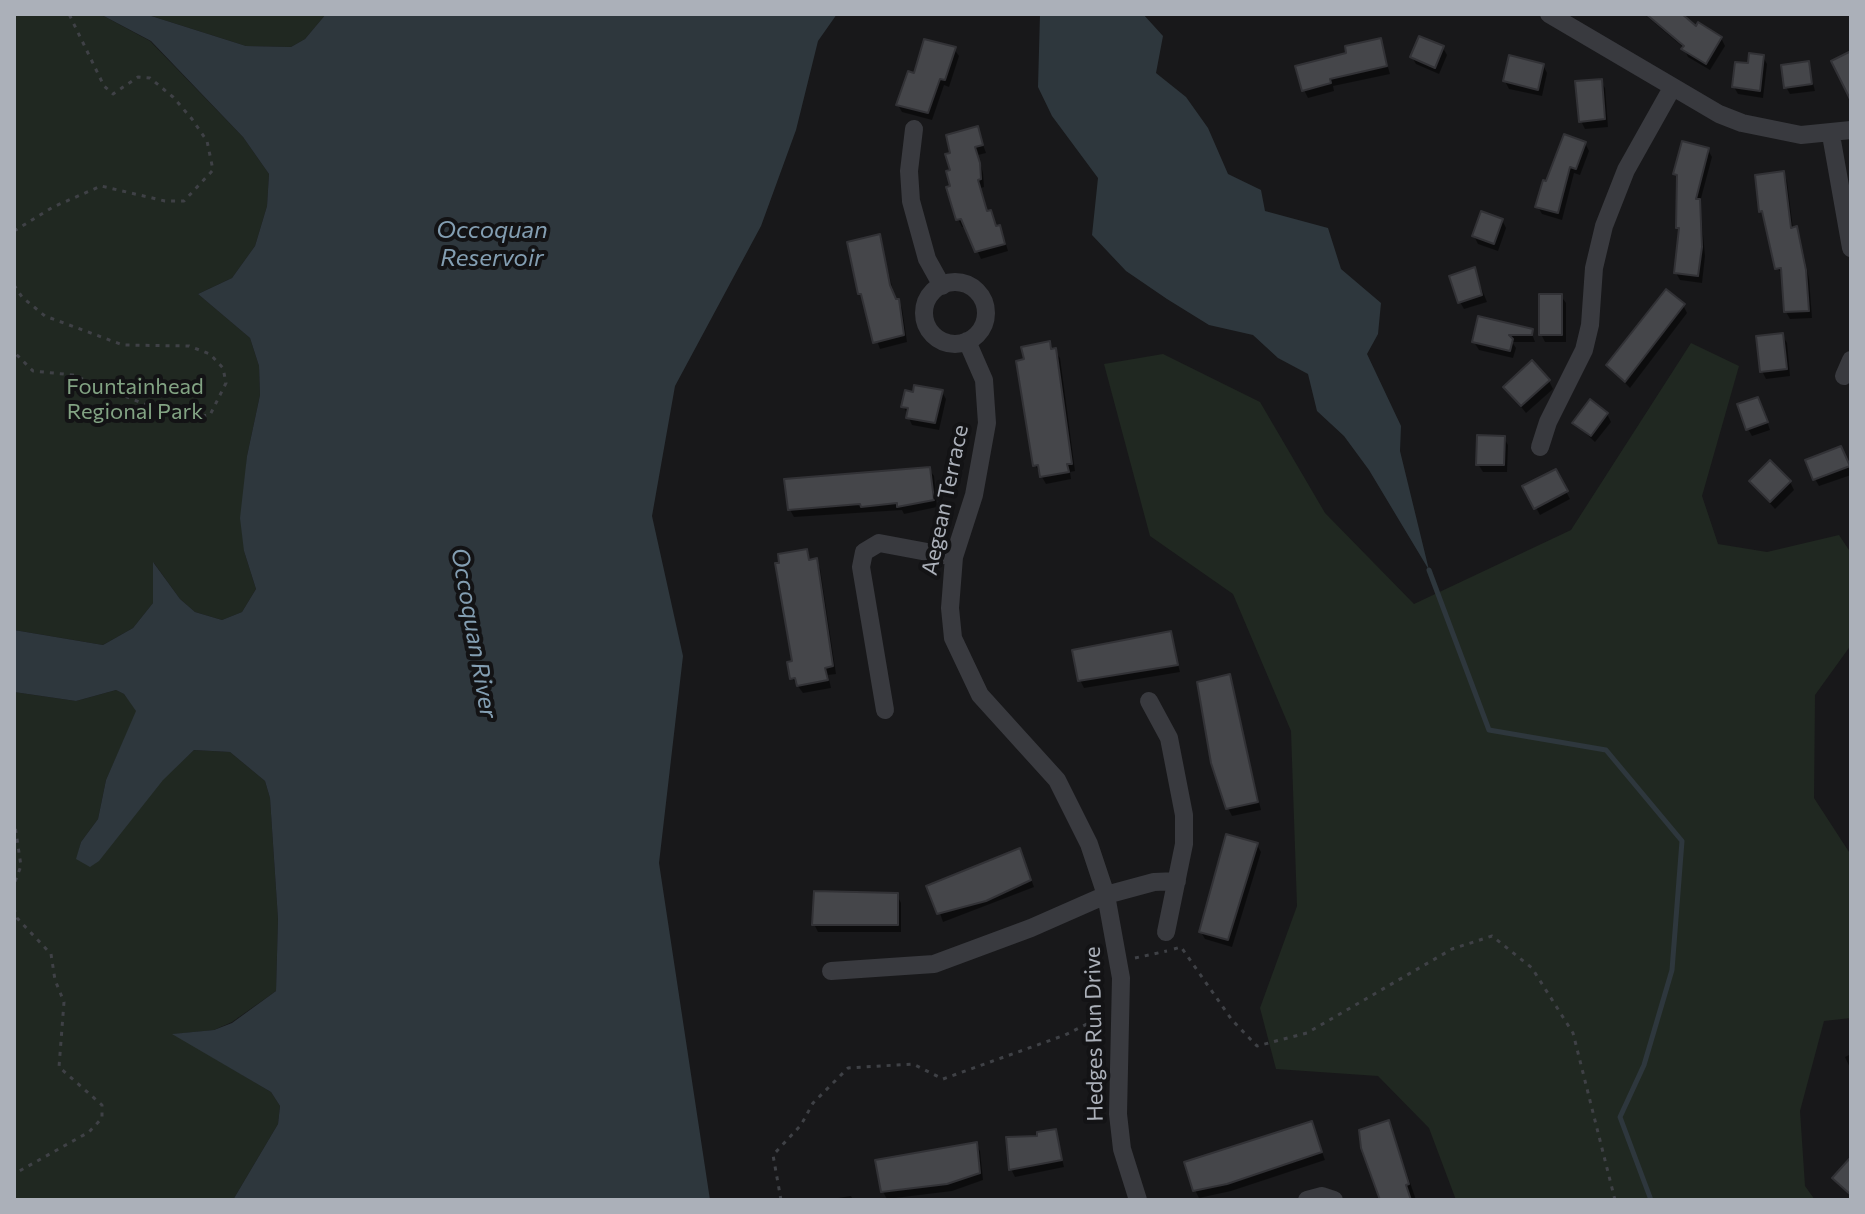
<!DOCTYPE html>
<style>
body{margin:0}
#map{position:relative;width:1865px;height:1214px;overflow:hidden;background:#18181a;font-family:Commissioner,sans-serif}
canvas{display:block}
.frame{position:absolute;inset:0;border:16px solid #abb0b9;pointer-events:none}
</style>
<div id="map">
<canvas width="1865" height="1214"></canvas>
<div class="frame"></div>
</div>
<script>
const g = document.querySelector('canvas').getContext('2d');
g.lineJoin = 'round';
function paint(path, color) { g.fillStyle = color; g.fill(path, 'evenodd'); }
const poly = rows => new Path2D(rows.map(r => 'M' + r).join(''));
function trace(path, color, width, dash) { g.strokeStyle = color; g.lineWidth = width; g.lineCap = dash ? 'butt' : 'round'; g.setLineDash(dash || []); g.stroke(path); }
function drawText(font, color, halo, rows, align = 'center') {
  g.font = font + ' Commissioner,sans-serif'; g.lineWidth = 8; g.setLineDash([]); g.textBaseline = 'middle'; g.strokeStyle = halo; g.fillStyle = color; for (const [text, x, y, turn = 0] of rows) {
    g.save(); g.translate(x, y); g.rotate((+turn || 0) * Math.PI / 180); g.textAlign = isNaN(turn) ? turn : align; if (halo) g.strokeText(text, 0, 0); g.fillText(text, 0, 0); g.restore();
  }
}
const green = poly([
 [14,14,100,14,150,41,243,137,269,174,267,206,255,246,232,278,198,294,250,338,259,366,260,395,247,456,244,551,256,589,242,612,222,620,195,612,180,599,154,563,153,603,133,628,103,645,14,630],
 [145,14,326,14,305,39,291,47,246,46],
 [1691,343,1739,366,1702,496,1718,544,1767,552,1839,535,1851,553,1851,645,1815,695,1814,798,1851,855,1851,1018,1824,1021,1800,1111,1805,1186,1815,1200,1456,1200,1429,1128,1378,1076,1276,1069,1260,1008,1297,906,1291,731,1233,594,1150,536,1104,364,1163,354,1260,402,1325,513,1414,604,1571,530],
 [116,690,124,694,137,711,106,780,98,819,81,842,77,859,194,750,230,752,265,781,270,798,278,919,276,991,232,1022,214,1030,174,1034,271,1092,280,1106,278,1124,233,1200,14,1200,14,692,76,701]
]);
const water = poly([
 [100,14,145,14,246,46,291,47,305,39,326,14,837,14,818,41,796,130,761,226,675,386,652,516,683,656,659,863,710,1200,233,1200,278,1124,280,1106,271,1092,172,1034,214,1030,232,1023,276,991,278,919,270,798,265,781,230,752,194,750,163,780,99,861,90,867,76,859,81,842,98,819,106,780,136,711,124,694,116,690,76,701,14,692,14,630,103,645,133,628,153,603,153,562,180,599,195,612,222,620,242,612,256,589,244,551,240,518,247,456,260,395,259,366,250,338,198,294,232,278,255,246,267,206,269,174,243,137,151,41],
 [1040,14,1143,14,1163,36,1156,73,1186,97,1208,128,1228,174,1261,190,1265,211,1328,228,1341,269,1381,303,1378,334,1367,354,1401,426,1400,451,1429,570,1369,470,1344,436,1317,411,1308,374,1278,358,1253,335,1209,325,1167,299,1126,271,1092,235,1098,178,1052,116,1038,87]
]);
const shadow = poly([
 [1644,14,1679,14,1696,29,1721,38,1725,46,1710,70,1688,57,1684,48],
 [1380,41,1390,74,1333,86,1334,91,1308,98,1304,90,1349,54],
 [1443,48,1447,55,1439,74,1416,64,1412,57],
 [954,49,959,56,949,87,944,85,932,120,902,112,898,105,915,75],
 [1763,57,1767,64,1763,98,1738,94,1734,87],
 [1808,63,1815,91,1790,94,1786,87],
 [1543,65,1547,73,1542,96,1509,89,1505,81],
 [1601,81,1605,88,1608,127,1585,129,1581,121],
 [977,128,986,153,978,155,983,173,984,187,981,188,988,213,1003,234,1008,251,981,259,966,226,962,227,958,219,952,187,952,171],
 [1585,143,1589,151,1580,175,1574,173,1562,220,1542,214,1538,207,1548,183],
 [1708,150,1712,157,1700,202,1705,256,1702,283,1680,280,1676,273,1681,232,1679,180,1675,174],
 [1783,173,1787,181,1793,229,1800,236,1809,279,1812,318,1790,319,1786,312,1784,275,1777,268,1761,211],
 [1502,220,1506,228,1498,251,1478,244,1474,236],
 [879,236,894,294,902,308,907,342,880,349,860,294],
 [1474,270,1487,302,1464,309,1460,302],
 [1561,296,1566,303,1566,342,1545,342,1541,334],
 [1683,305,1687,313,1630,388,1608,365],
 [1480,318,1531,331,1535,342,1512,342,1516,348,1513,358,1479,350,1474,342],
 [1782,335,1787,343,1790,376,1766,379,1762,371],
 [1049,344,1060,358,1075,471,1070,472,1071,479,1046,484,1035,465,1026,361],
 [1549,381,1553,389,1526,413,1506,388],
 [942,392,946,399,939,430,912,425,904,407],
 [1762,406,1770,430,1752,436,1748,429],
 [1607,414,1611,422,1595,442,1575,423],
 [1504,438,1508,445,1507,472,1483,472,1478,464],
 [1845,456,1851,475,1819,486,1815,479],
 [929,469,934,476,937,507,904,514,902,510,794,517,790,510],
 [1556,472,1570,499,1540,515,1525,487],
 [1751,482,1790,482,1794,490,1775,509],
 [806,551,811,562,816,561,820,568,836,674,828,675,831,688,803,693,792,678,795,663,782,564],
 [1170,633,1180,672,1084,688,1080,680],
 [1229,676,1261,810,1232,816,1228,808],
 [1257,845,1261,852,1232,947,1205,939,1201,932],
 [1023,858,1034,887,943,922,931,887],
 [897,895,901,903,901,932,818,932,814,924],
 [1851,1054,1851,1070,1845,1057],
 [1311,1123,1325,1160,1231,1191,1199,1198,1195,1190],
 [1392,1130,1416,1200,1383,1200],
 [1055,1132,1064,1167,1015,1177,1011,1169,1039,1138],
 [976,1144,980,1151,983,1180,952,1191,887,1199,883,1192],
 [851,1196,853,1200,825,1200]
]);
const stream = poly([
 [1429,570,1489,730,1606,750,1682,841,1672,970,1644,1065,1620,1117,1651,1200]
]);
const building = poly([
 [1646,14,1682,14,1696,26,1698,22,1722,37,1706,64,1681,49,1684,46,1646,14],
 [1419,36,1444,46,1435,68,1410,57,1419,36],
 [1381,38,1387,66,1330,79,1331,83,1302,91,1295,66,1346,53,1345,46,1381,38],
 [924,39,956,47,945,80,940,79,928,113,896,105,908,71,914,73,924,39],
 [1851,51,1851,101,1831,61,1851,51],
 [1749,53,1764,55,1760,91,1732,87,1735,62,1748,63,1749,53],
 [1509,55,1544,64,1538,90,1503,81,1509,55],
 [1809,61,1812,84,1784,88,1781,65,1809,61],
 [1602,79,1605,119,1579,122,1575,81,1602,79],
 [978,126,983,145,975,147,980,163,981,179,978,180,987,211,991,210,996,226,1000,225,1005,244,975,252,961,219,956,220,946,187,950,186,946,171,950,170,945,154,950,153,946,135,978,126],
 [1564,134,1586,142,1576,169,1570,167,1558,213,1535,207,1543,180,1546,181,1564,134],
 [1682,141,1709,148,1696,199,1700,199,1702,247,1698,276,1674,273,1679,228,1676,228,1677,175,1673,174,1682,141],
 [1784,171,1791,228,1797,226,1806,270,1809,311,1784,312,1781,268,1775,269,1762,211,1759,212,1755,175,1784,171],
 [1481,211,1503,219,1494,244,1472,236,1481,211],
 [880,234,890,285,896,299,899,299,904,335,873,343,861,294,858,294,847,242,880,234],
 [1475,267,1482,295,1458,303,1449,276,1475,267],
 [1666,289,1685,304,1625,382,1606,365,1666,289],
 [1539,294,1562,294,1562,335,1539,335,1539,294],
 [1478,316,1533,329,1532,335,1509,335,1513,339,1510,351,1472,342,1478,316],
 [1783,333,1787,369,1760,372,1756,336,1783,333],
 [1050,341,1051,349,1056,348,1072,464,1067,464,1069,472,1040,477,1038,465,1033,466,1016,361,1024,359,1021,347,1050,341],
 [1532,360,1550,380,1521,406,1503,387,1532,360],
 [914,385,943,390,935,423,906,418,908,408,901,407,905,390,913,392,914,385],
 [1758,397,1768,422,1746,430,1737,404,1758,397],
 [1590,399,1608,413,1591,436,1572,423,1590,399],
 [1477,435,1505,436,1504,465,1476,465,1477,435],
 [1841,446,1850,466,1813,480,1805,460,1841,446],
 [1770,460,1791,481,1770,502,1749,481,1770,460],
 [930,467,934,500,897,507,897,503,861,507,860,504,788,510,784,479,930,467],
 [1556,469,1568,491,1534,509,1522,486,1556,469],
 [807,549,809,560,817,558,833,666,825,668,828,680,797,686,795,678,790,679,787,662,792,661,775,563,779,563,778,554,807,549],
 [1171,631,1178,665,1078,681,1072,650,1171,631],
 [1230,674,1258,802,1226,809,1211,763,1197,682,1230,674],
 [1226,834,1258,843,1228,940,1199,932,1226,834],
 [1020,848,1031,880,986,901,937,914,926,886,1020,848],
 [814,891,898,893,898,925,812,925,814,891],
 [1389,1120,1409,1184,1406,1185,1411,1200,1380,1200,1361,1148,1359,1130,1389,1120],
 [1312,1121,1322,1152,1227,1184,1193,1191,1184,1162,1312,1121],
 [1056,1129,1062,1160,1009,1170,1006,1137,1037,1136,1037,1132,1056,1129],
 [977,1142,980,1173,947,1184,881,1192,875,1160,977,1142],
 [1851,1157,1851,1195,1832,1178,1851,1157]
]);
const path = poly([
 [14,231,53,207,101,186,165,201,184,201,213,170,207,141,192,119,173,97,150,78,138,77,113,94,104,86,69,14],
 [14,285,22,297,45,316,123,345,189,346,210,354,223,368,226,383,210,415,191,417,149,406,73,375,33,371,14,352],
 [14,819,21,866,14,884],
 [14,908,17,918,51,954,55,980,64,1002,59,1067,102,1105,102,1118,89,1132,14,1174],
 [1174,949,1181,947,1232,1020,1257,1046,1307,1033,1452,949,1492,936,1532,968,1573,1033,1615,1200],
 [1135,958,1167,951],
 [781,1200,773,1155,801,1125,813,1103,848,1068,913,1064,943,1079,1065,1035,1103,1016]
]);
const street = poly([
 [1549,14,1719,114,1742,123,1801,135,1851,130],
 [914,129,909,171,911,201,927,259,942,286],
 [1831,135,1851,248],
 '924 313a31 31 0 1 1 62 0a31 31 0 1 1-62 0Z',
 [967,341,984,380,987,423,974,495,954,557,950,608,953,638,980,695,1057,780,1089,844,1106,895,1121,978,1118,1114,1122,1149,1138,1200],
 [1844,376,1851,360],
 [1540,447,1548,422,1584,350,1590,325,1594,268,1604,226,1626,170,1672,88],
 [1149,701,1169,738,1184,815,1184,844,1166,932],
 [885,710,861,567,864,552,879,543,954,557],
 [831,971,934,964,1031,928,1106,895,1154,882,1177,881],
 [1307,1200,1322,1196,1334,1200]
]);
const parkNames = [
 ["Fountainhead",135,387],
 ["Regional Park",135,412]
];
const streetNames = [
 ["Aegean Terrace",945,500,-78],
 ["Hedges Run Drive",1094,1034,-91]
];
const waterNames = [
 ["Occoquan",492,230],
 ["Reservoir",492,258],
 ["Occoquan River",474,633,80]
];
paint(green, '#202821');
paint(water, '#2e373d');
paint(shadow, '#0007');
trace(stream, '#2e373d', 5);
paint(building, '#45464a');
trace(building, '#323236', 2);
trace(path, '#3f4146', 3, [4, 6]);
trace(street, '#393a3f', 18);
drawText('22px', '#82a383', '#131315', parkNames);
drawText('22px', '#abb0b9', '#131315', streetNames);
drawText('italic 24px', '#839eb2', '#131315', waterNames);
</script>
